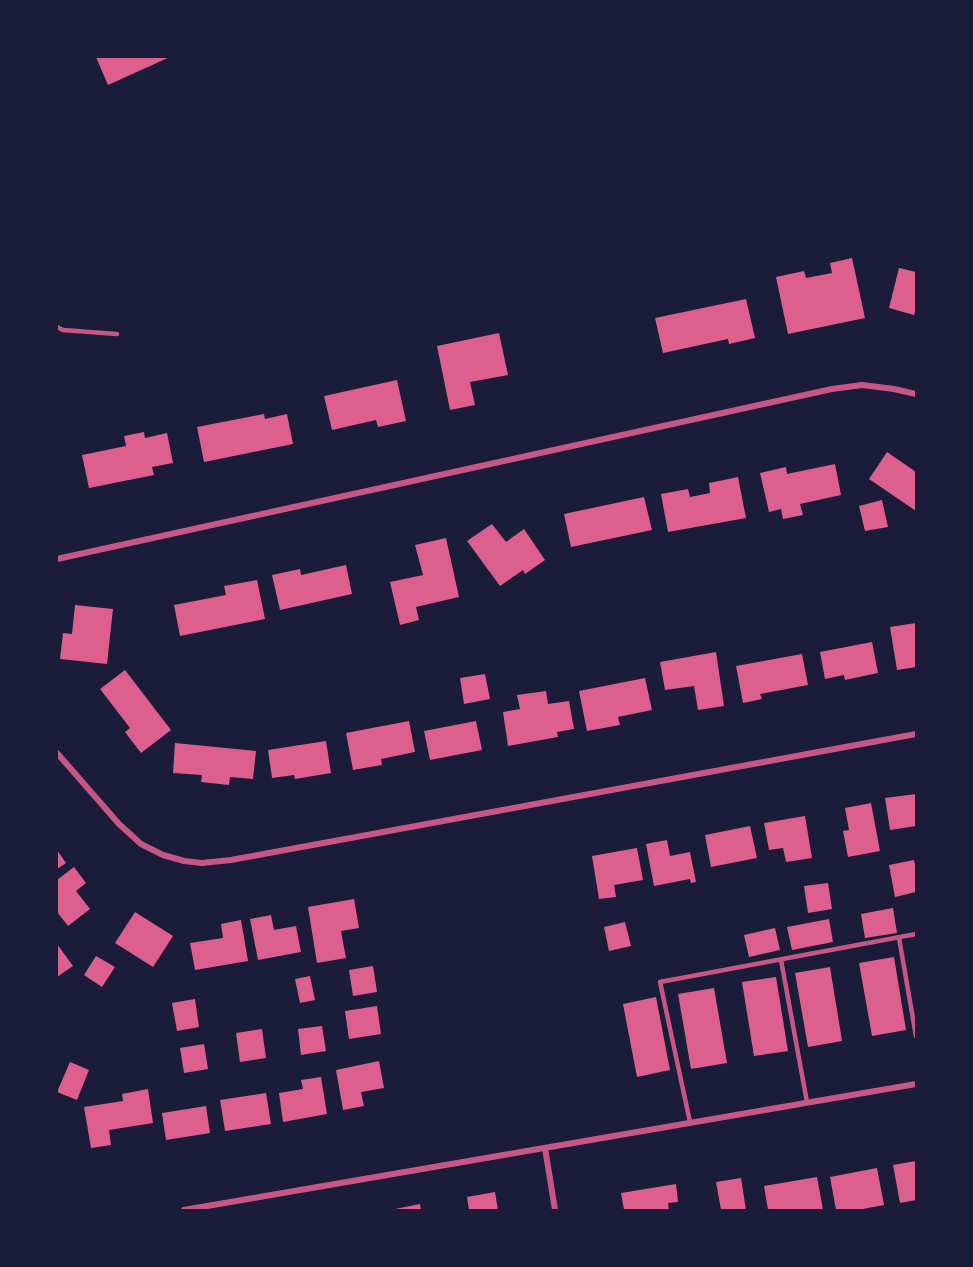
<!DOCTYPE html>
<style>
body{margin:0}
#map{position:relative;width:973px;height:1267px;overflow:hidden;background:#1b1b3a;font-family:"Public Sans",sans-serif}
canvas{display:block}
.frame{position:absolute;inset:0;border:58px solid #1b1b3a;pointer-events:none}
</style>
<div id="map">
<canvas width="973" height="1267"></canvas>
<div class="frame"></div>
</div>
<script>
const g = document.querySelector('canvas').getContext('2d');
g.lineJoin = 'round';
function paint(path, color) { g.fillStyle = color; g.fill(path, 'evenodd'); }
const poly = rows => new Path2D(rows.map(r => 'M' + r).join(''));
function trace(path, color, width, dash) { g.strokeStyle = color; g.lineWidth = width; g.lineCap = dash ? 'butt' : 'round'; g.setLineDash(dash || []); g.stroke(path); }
const building = poly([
 [96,57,170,57,108,85],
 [852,258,865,318,788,334,776,277,804,271,806,278,832,273,830,263],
 [899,268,916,272,916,312,915,312,914,315,889,308],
 [746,299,755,338,729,344,728,339,663,353,655,318],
 [499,333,508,375,470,382,475,405,450,410,437,346],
 [397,380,406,421,378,427,376,420,332,430,324,396],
 [264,414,265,419,287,414,293,444,204,462,197,427],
 [144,432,145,438,167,433,173,463,152,467,154,475,89,488,82,455,126,446,124,436],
 [887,452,916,472,916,511,869,479],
 [835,464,841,495,800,504,803,515,783,519,781,509,769,512,760,473,786,467,787,474],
 [738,477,746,518,668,532,661,494,688,489,690,497,710,493,709,483],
 [644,497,652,530,571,547,564,514],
 [882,500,888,527,865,531,859,506],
 [492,524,506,542,524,529,545,560,525,574,523,570,500,586,467,541],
 [446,538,459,597,416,607,419,620,400,625,390,582,423,575,415,545],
 [346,565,352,594,280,610,272,575,300,569,301,575],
 [257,580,265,619,180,636,174,605,226,595,224,586],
 [75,605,113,609,107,664,60,659,63,633,72,634],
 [916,623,916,667,897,670,890,627],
 [872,642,878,673,845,680,844,675,825,679,820,652],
 [716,652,724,706,698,710,694,686,665,690,660,662],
 [802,654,808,685,760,694,762,699,743,703,736,666],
 [125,670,171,730,141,753,125,732,130,728,100,689],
 [485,674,490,699,464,704,460,678],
 [645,678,652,710,618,717,620,725,587,731,579,691],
 [546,691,548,704,569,701,574,729,557,732,558,737,508,746,503,712,520,709,517,695],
 [409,721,415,752,381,759,382,765,353,770,346,733],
 [476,721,482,750,430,760,424,731],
 [326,741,331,773,295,779,294,775,272,778,268,750],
 [175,743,256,751,253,779,230,777,229,785,201,782,202,775,173,773],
 [916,794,916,826,890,830,885,798],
 [871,803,880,851,848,857,843,831,849,830,845,808],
 [805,816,812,858,786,862,783,848,769,850,764,823],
 [750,826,757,858,711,867,705,835],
 [667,840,670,856,690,852,696,882,691,883,690,879,654,886,646,844],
 [637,848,643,880,614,885,616,897,599,899,592,856],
 [57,850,66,863,57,869],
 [914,860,916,869,916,892,895,897,889,865],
 [74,867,86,883,76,891,90,909,68,926,57,912,57,880],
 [828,883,832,909,808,913,804,886],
 [354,899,359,928,341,931,346,958,317,963,308,907],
 [893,908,897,933,865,938,861,914],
 [135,912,173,936,153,967,115,943],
 [271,915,274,930,296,926,301,952,258,960,250,919],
 [829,919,833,942,792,950,787,927],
 [241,920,248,961,195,970,190,943,223,938,221,924],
 [625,922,631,946,609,951,604,927],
 [775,928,780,950,749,957,744,935],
 [57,944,73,966,57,977],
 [96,956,115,967,102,987,84,975],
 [894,957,906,1030,872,1036,859,963],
 [373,966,377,992,353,996,349,970],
 [830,967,842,1041,808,1047,795,973],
 [310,976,315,1000,300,1003,295,979],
 [776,977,788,1051,754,1056,742,982],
 [714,988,727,1063,691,1069,678,994],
 [656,997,670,1070,637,1077,623,1004],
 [195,999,199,1027,177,1031,172,1003],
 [377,1006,381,1034,349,1039,345,1011],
 [322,1026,326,1051,301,1055,298,1029],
 [262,1029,266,1058,240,1062,236,1033],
 [204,1044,208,1069,184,1073,180,1048],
 [379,1061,384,1088,361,1092,364,1106,343,1110,336,1070],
 [70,1062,89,1070,77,1100,57,1092],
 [321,1077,327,1114,283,1122,279,1093,303,1089,301,1080],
 [148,1089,153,1123,109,1130,111,1145,91,1148,84,1107,123,1101,122,1094],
 [266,1093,271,1124,225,1131,220,1100],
 [206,1106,210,1133,166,1140,162,1113],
 [916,1161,916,1200,900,1203,893,1165],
 [877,1168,884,1205,858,1210,836,1210,830,1177],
 [817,1177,823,1210,768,1210,764,1186],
 [741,1178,746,1210,721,1210,716,1182],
 [676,1184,678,1202,668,1203,669,1210,624,1210,621,1193],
 [495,1192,498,1210,469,1210,467,1197],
 [420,1204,421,1210,395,1210,395,1209]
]);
const service = poly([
 [57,327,63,330,117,334],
 [899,938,916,1036],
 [781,960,807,1102],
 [690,1122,660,982,916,934]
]);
const minor = poly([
 [57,559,832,389,862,385,894,389,916,394],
 [57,753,119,824,141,844,163,855,184,861,202,863,231,860,916,734],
 [545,1148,555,1210],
 [184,1210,916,1084]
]);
paint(building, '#dd5f8e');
trace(service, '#c65784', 4.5);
trace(minor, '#c65784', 6);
</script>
